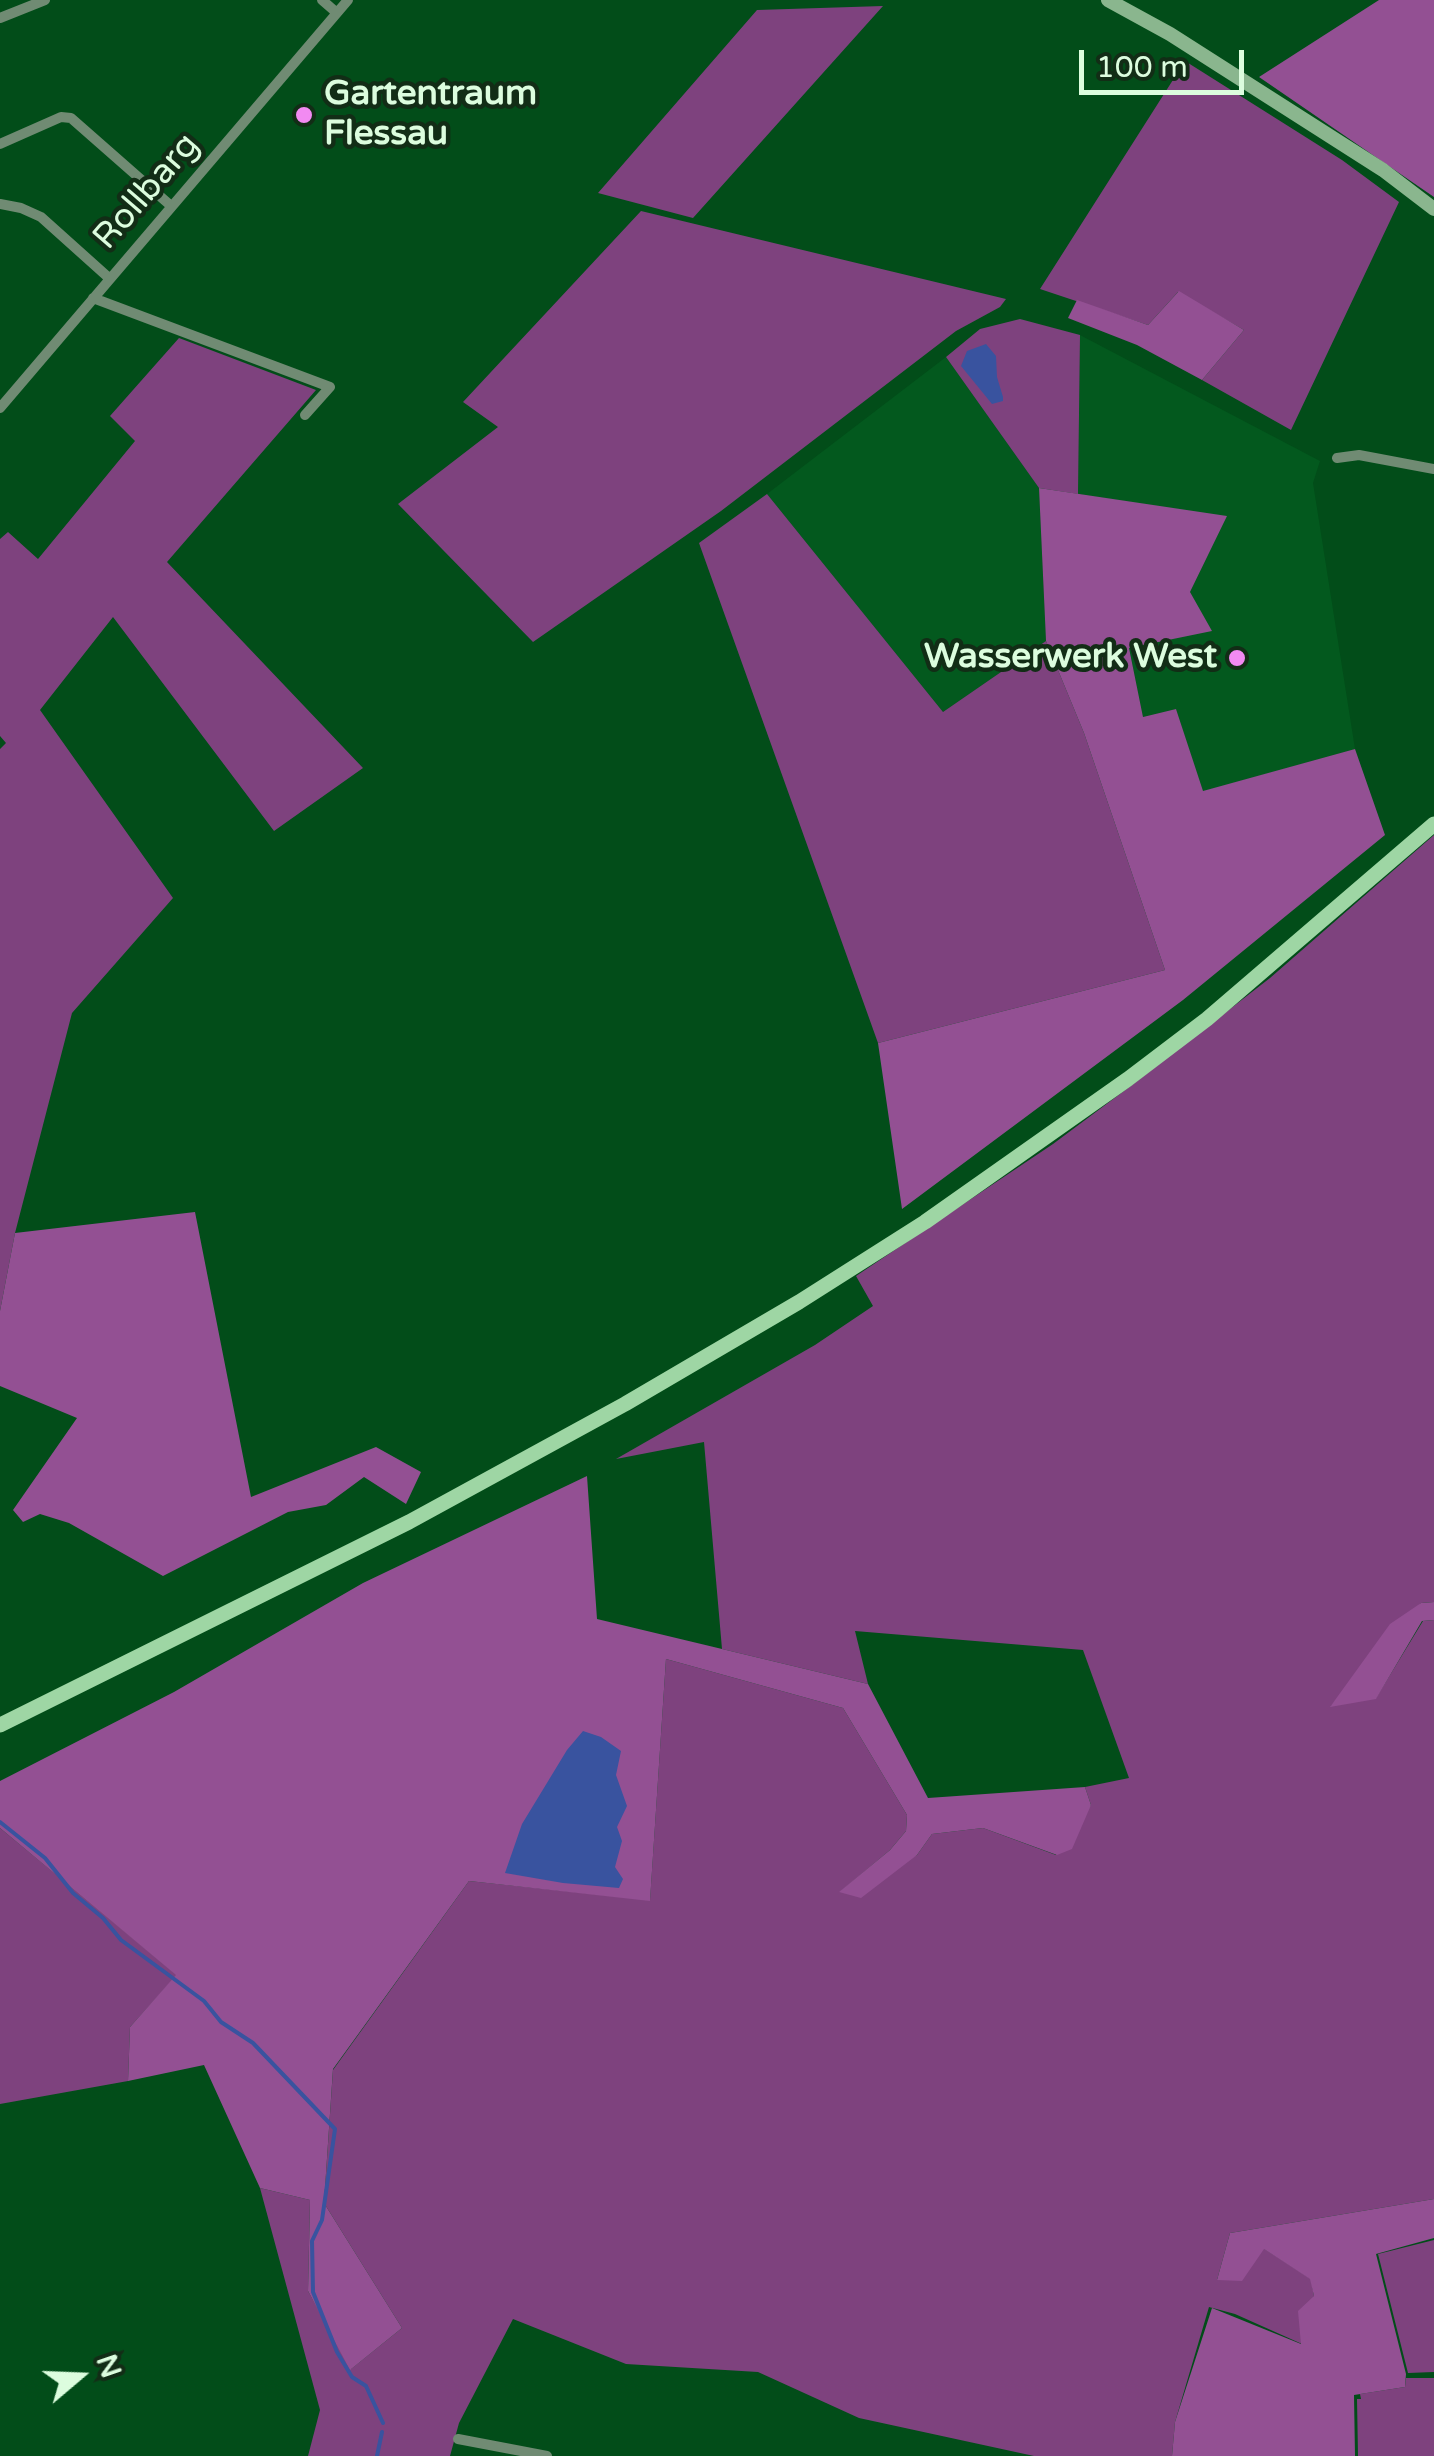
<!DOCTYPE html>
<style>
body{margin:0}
#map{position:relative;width:1434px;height:2456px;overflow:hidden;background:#024d19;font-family:"Varela Round",sans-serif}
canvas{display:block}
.north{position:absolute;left:30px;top:2326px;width:100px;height:100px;-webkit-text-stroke:8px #122d16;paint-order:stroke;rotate:71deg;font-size:28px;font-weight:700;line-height:40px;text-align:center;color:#dcfdde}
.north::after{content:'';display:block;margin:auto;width:35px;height:45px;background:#dcfdde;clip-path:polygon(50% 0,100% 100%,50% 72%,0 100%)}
.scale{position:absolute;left:1079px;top:50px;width:165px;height:45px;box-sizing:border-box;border:5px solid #dcfdde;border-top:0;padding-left:12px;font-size:30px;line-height:35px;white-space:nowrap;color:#dcfdde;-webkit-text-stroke:8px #122d16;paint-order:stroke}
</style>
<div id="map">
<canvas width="1434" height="2456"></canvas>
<div class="north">N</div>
<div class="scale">100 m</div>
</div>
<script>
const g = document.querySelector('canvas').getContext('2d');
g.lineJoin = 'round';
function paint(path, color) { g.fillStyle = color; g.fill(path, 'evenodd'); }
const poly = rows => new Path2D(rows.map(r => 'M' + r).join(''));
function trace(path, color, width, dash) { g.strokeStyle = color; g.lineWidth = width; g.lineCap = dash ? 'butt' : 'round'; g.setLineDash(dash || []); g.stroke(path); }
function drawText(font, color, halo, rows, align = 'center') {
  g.font = font + ' "Varela Round",sans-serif'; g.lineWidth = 9; g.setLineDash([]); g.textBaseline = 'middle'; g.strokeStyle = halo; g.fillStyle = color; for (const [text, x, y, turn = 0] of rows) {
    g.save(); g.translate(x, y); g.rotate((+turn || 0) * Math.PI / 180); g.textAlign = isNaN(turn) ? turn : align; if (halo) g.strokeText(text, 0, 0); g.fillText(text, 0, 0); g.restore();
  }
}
const built = poly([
 [1080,335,1320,461,1313,483,1355,749,1202,792,1176,709,1143,717,1129,648,1190,592,1226,517,1078,494],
 [946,357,1039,488,1046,641,943,712,767,494]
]);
const green = poly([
 [883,6,693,218,598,193,757,10],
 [1185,61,1342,160,1399,202,1291,430,1202,380,1244,330,1178,292,1148,325,1040,289],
 [641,211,1006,299,1000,307,956,331,721,511,533,642,398,504,498,427,463,402],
 [1020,319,1080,335,1078,494,1039,488,946,357,980,329],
 [179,338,316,390,167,562,363,768,274,831,113,617,40,710,173,898,72,1013,15,1233,0,1311,0,749,6,743,0,736,0,539,8,532,38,559,135,441,110,416],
 [767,494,943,712,1046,641,1084,733,1165,970,878,1043,699,543],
 [1434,835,1434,1602,1421,1603,1331,1706,1376,1698,1423,1621,1434,1620,1434,2199,1230,2233,1217,2280,1263,2248,1311,2279,1314,2296,1302,2344,1235,2314,1209,2307,1175,2422,1172,2456,1034,2456,859,2418,758,2372,626,2364,513,2319,459,2423,450,2456,308,2456,320,2410,260,2188,310,2200,308,2291,351,2369,402,2328,324,2203,333,2070,469,1881,650,1900,666,1659,843,1708,907,1815,906,1831,890,1850,841,1891,917,1855,932,1834,983,1828,1056,1855,1091,1805,1085,1787,1129,1778,1083,1650,855,1631,868,1684,722,1649,704,1442,616,1459,815,1345,873,1306,856,1276,1053,1144,1132,1085,1270,978],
 [0,1828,177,1975,130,2027,128,2081,0,2104],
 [1434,2240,1434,2372,1408,2373,1378,2254],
 [1406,2378,1434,2378,1434,2456,1358,2456,1357,2399,1361,2399,1360,2394,1405,2387]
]);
const forest = poly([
 [1379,0,1434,0,1434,197,1259,77],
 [1179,291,1244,330,1202,380,1137,345,1068,318,1077,300,1148,325],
 [1039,488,1227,516,1190,592,1212,631,1129,648,1143,717,1176,709,1203,791,1355,749,1385,835,1183,1000,902,1209,878,1043,1165,970,1084,733,1046,641],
 [195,1212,251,1497,376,1447,421,1472,406,1504,364,1477,326,1505,288,1512,163,1576,69,1523,40,1514,23,1522,13,1510,77,1418,0,1386,0,1311,15,1233],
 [587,1476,597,1619,868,1684,928,1798,1085,1787,1091,1805,1072,1849,1057,1855,983,1828,932,1834,917,1855,861,1898,839,1892,890,1850,906,1831,907,1815,843,1708,666,1659,650,1901,469,1881,333,2069,324,2203,402,2328,350,2370,308,2291,310,2200,260,2188,204,2065,128,2081,130,2027,176,1975,0,1828,0,1781,174,1692,363,1583],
 [1434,1602,1434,1620,1422,1621,1376,1699,1330,1707,1390,1624,1421,1603],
 [1434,2199,1434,2238,1376,2254,1406,2374,1405,2387,1354,2395,1355,2456,1172,2456,1175,2422,1212,2308,1301,2344,1298,2311,1314,2296,1310,2279,1264,2249,1242,2281,1217,2280,1230,2233]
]);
const water = poly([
 [986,344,996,356,997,377,1003,397,1003,401,992,404,961,366,967,351],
 [583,1731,601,1737,621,1751,616,1775,627,1806,617,1827,622,1841,615,1867,623,1879,619,1888,563,1883,505,1873,522,1824,567,1750]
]);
const stream = poly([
 [0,1822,45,1858,73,1893,103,1918,121,1940,204,2001,221,2022,253,2043,335,2129,322,2220,312,2241,313,2292,337,2352,352,2377,366,2386,383,2423],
 [377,2456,382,2432]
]);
const street = poly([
 [322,0,337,13],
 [0,18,45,0],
 [0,144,61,117,71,118,170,205],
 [0,204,21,208,41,217,109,278],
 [93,298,330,387,305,415],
 [0,408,348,0],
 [1337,458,1359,455,1434,469],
 [458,2439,547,2456]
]);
const secondary = poly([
 [1108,0,1170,34,1383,170,1434,209]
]);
const primary = poly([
 [0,1725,409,1522,625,1404,799,1302,925,1222,1128,1079,1207,1019,1434,824]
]);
const markers = [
 [304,115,10,"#f28af2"],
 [1237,658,10,"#f28af2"]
];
const poiNames = [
 ["Gartentraum",324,95],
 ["Flessau",324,135],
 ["Wasserwerk West",1217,658,"right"]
];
const streetNames = [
 ["Rollbarg",147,192,-49]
];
paint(built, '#03591e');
paint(green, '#7e427e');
paint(forest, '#935093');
paint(water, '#39539f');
trace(stream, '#39539f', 4);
trace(street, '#708b73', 10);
trace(secondary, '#8ab68e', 14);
trace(primary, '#9ed6a4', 15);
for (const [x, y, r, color] of markers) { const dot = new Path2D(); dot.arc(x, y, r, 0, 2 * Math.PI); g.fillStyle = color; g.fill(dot); trace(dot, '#122d16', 4); }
drawText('bold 35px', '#dcfdde', '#122d16', poiNames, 'left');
drawText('35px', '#dcfdde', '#122d16', streetNames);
</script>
